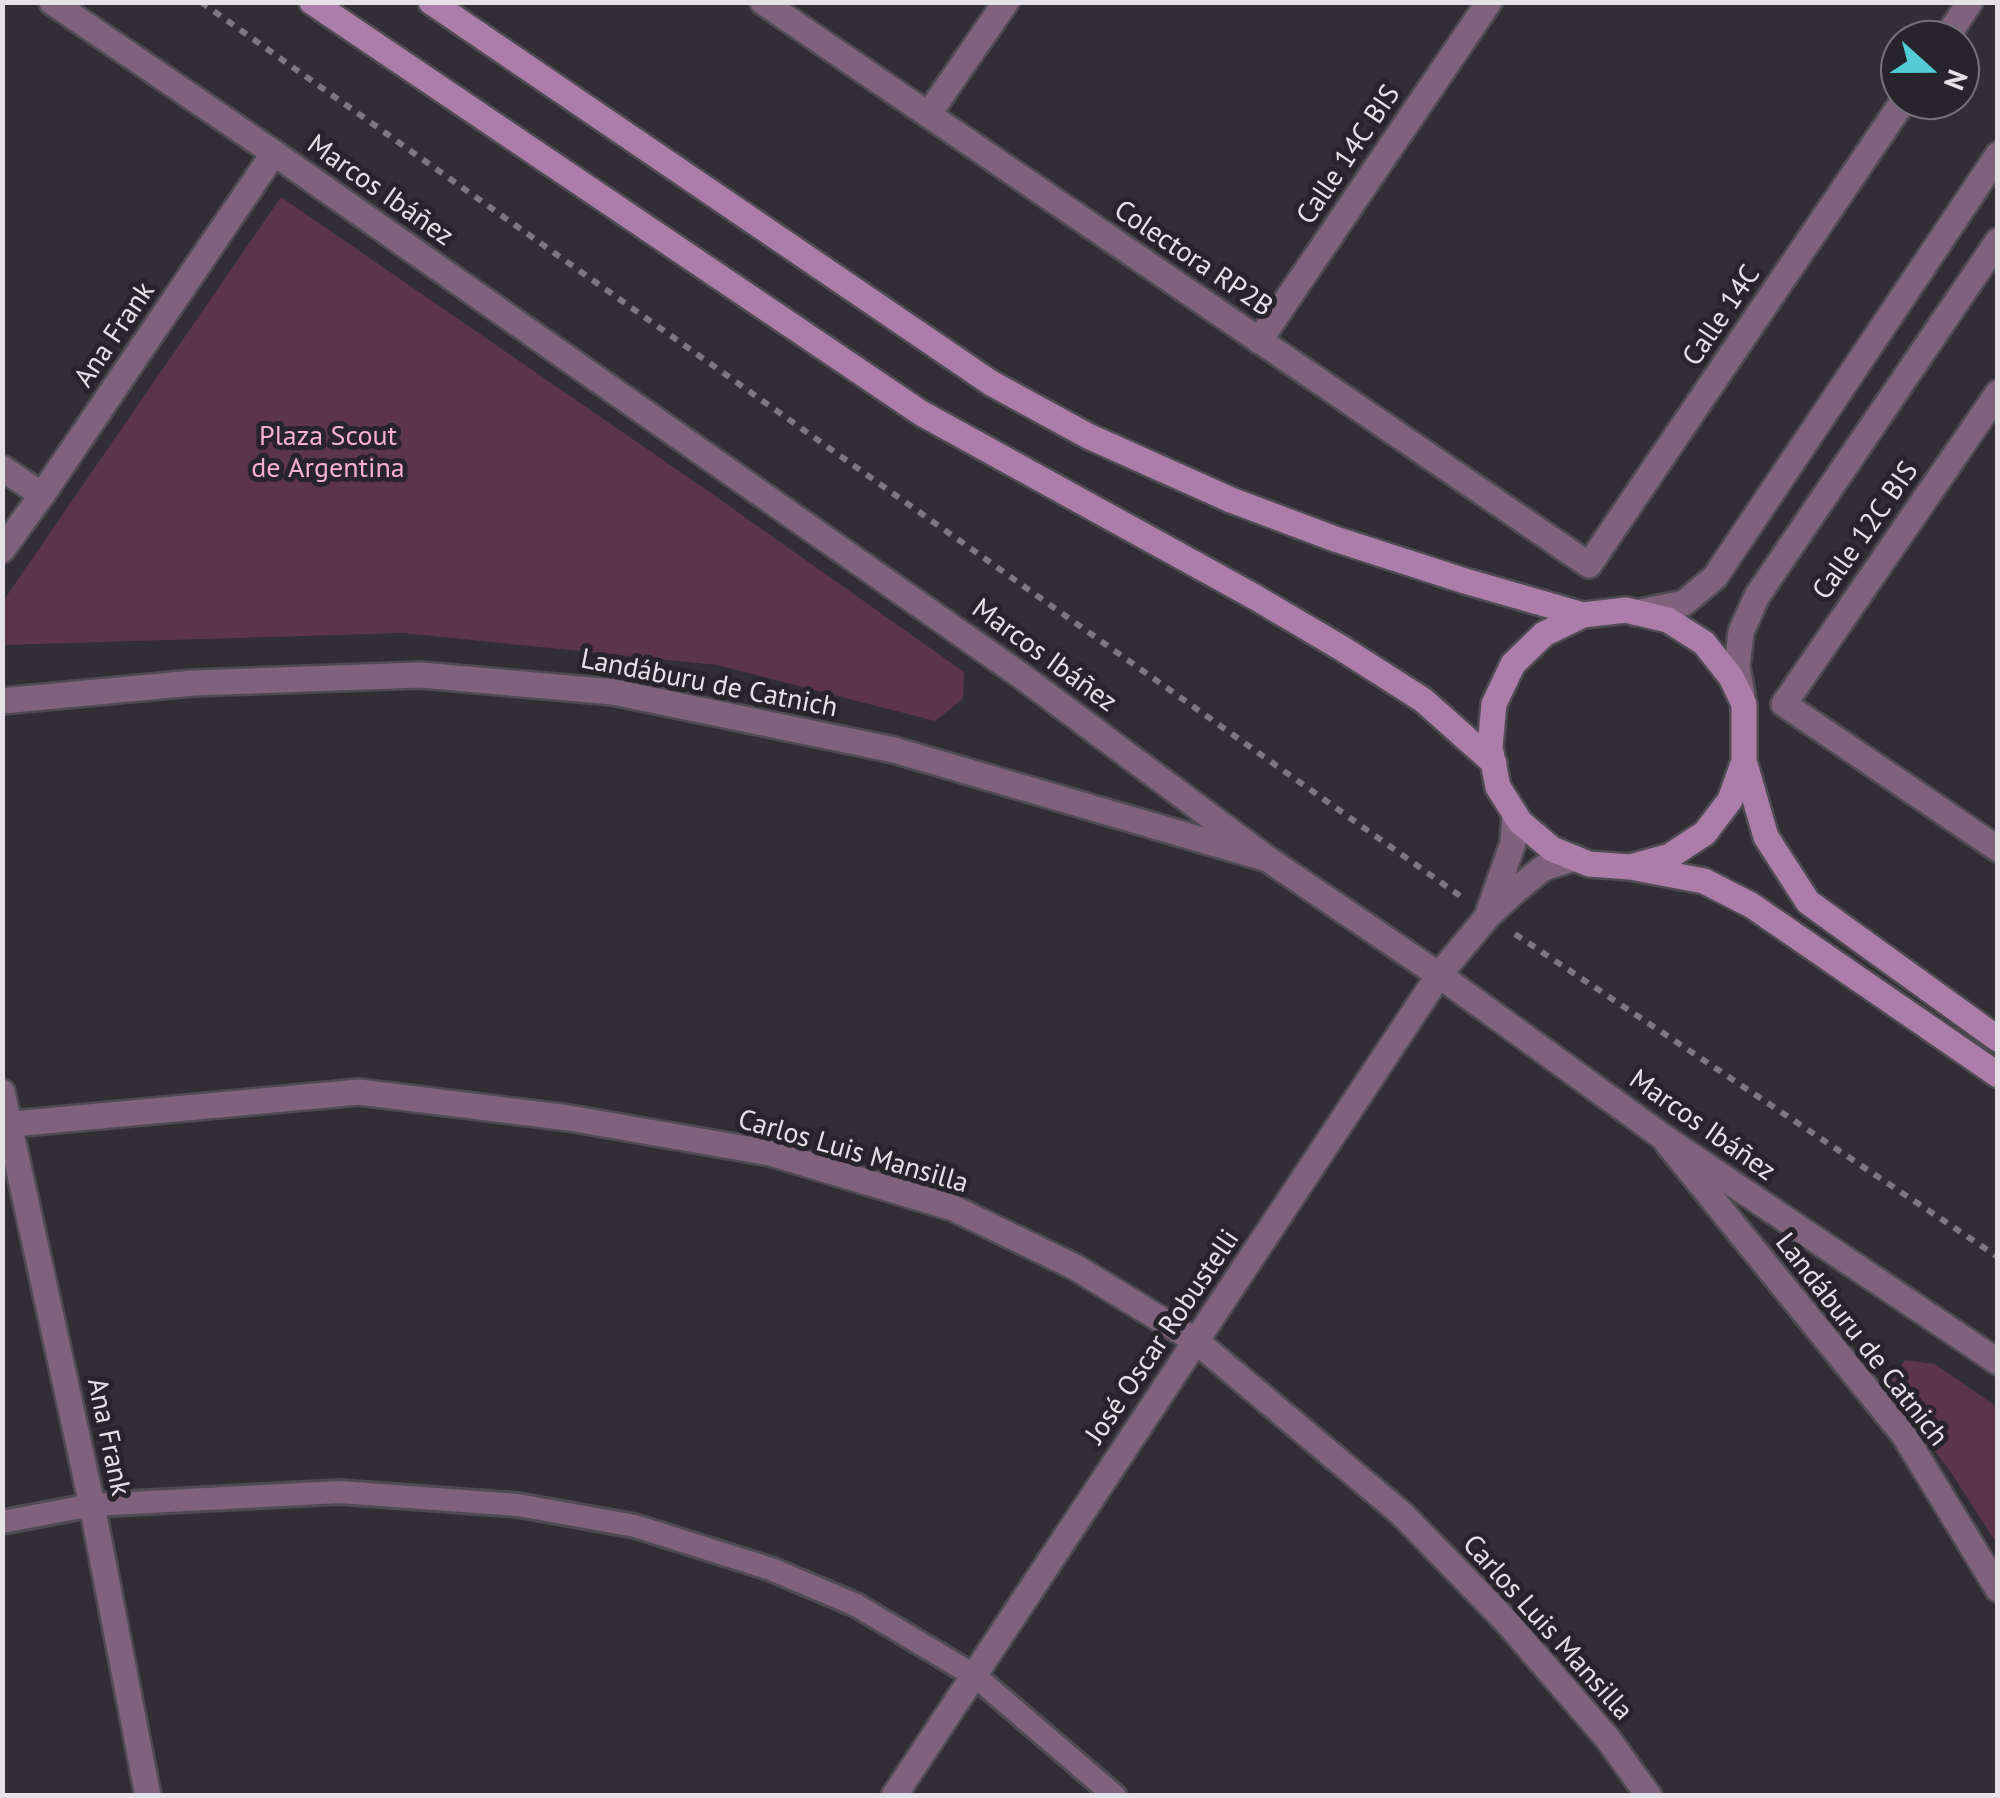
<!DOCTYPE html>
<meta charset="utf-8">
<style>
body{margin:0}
#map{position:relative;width:2000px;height:1798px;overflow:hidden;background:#322e36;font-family:"PT Sans",sans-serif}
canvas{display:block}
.frame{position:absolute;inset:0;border:5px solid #e4e2e7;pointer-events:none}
.north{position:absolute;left:1880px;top:20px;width:100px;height:100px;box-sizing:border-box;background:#28242c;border:2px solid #737077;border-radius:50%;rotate:111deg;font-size:28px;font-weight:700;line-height:40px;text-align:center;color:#e4e2e7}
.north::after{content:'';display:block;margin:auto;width:35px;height:45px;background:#52ccd6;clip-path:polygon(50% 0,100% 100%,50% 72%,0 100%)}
</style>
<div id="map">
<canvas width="2000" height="1798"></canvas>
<div class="frame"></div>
<div class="north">N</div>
</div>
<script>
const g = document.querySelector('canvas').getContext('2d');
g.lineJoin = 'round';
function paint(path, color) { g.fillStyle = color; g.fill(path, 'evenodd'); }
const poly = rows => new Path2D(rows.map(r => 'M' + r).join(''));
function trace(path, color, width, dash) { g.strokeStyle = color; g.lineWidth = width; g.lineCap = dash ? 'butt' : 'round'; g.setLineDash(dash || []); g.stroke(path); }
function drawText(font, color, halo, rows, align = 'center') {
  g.font = font + ' "PT Sans",sans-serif'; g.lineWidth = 10; g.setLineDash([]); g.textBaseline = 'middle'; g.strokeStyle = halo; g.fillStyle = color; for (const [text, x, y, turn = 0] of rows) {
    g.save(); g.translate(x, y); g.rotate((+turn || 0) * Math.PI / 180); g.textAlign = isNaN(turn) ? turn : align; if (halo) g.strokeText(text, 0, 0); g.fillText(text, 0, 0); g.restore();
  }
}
const green = poly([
 [281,197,708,491,964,672,963,699,935,721,717,665,403,633,3,645,3,601],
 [1905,1360,1935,1364,1997,1407,1997,1544,1950,1471,1900,1406,1891,1378]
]);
const path = poly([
 [201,2,1460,896],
 [1515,934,1998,1257]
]);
const service = poly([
 [2,1522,92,1505,339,1492,518,1505,635,1526,771,1569,856,1605,975,1676,1115,1796]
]);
const minor = poly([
 [763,2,1589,565,1904,100],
 [1945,40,1970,2],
 [928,115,1006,2],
 [1259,341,1489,2],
 [1998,393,1784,704,1998,849],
 [2,468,42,495],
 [2,550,42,495,274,153],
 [1635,613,1684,603,1715,577,1998,155],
 [1742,694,1737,667,1741,632,1757,596,1998,241],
 [2,701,193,683,421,675,613,692,894,750,1264,858],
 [2,1092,92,1505,148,1796],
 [2,1125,359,1092,569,1118,770,1153,953,1208,1075,1267,1196,1341,1402,1514,1506,1621,1608,1739,1649,1796],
 [1668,1144,1904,1435,1998,1589]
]);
const tertiary = poly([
 [52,2,274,153,1020,675,1269,860,1439,975,1663,1137,1998,1362],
 [1489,911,1513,843,1515,814],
 [894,1796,1439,975,1488,916,1516,890,1543,868,1575,858]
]);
const secondary = poly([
 [312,2,921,413,1253,596,1343,649,1423,700,1494,763],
 [431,2,991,383,1088,436,1231,500,1335,539,1465,581,1583,615],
 [1744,761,1766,837,1808,902,1998,1039],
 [1630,867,1670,856,1705,833,1730,800,1744,761,1744,704,1731,677,1704,643,1668,620,1626,610,1583,615,1544,634,1513,664,1494,704,1490,747,1498,787,1520,822,1552,849,1589,864,1630,867,1704,881,1751,905,1998,1075]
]);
const streetNames = [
 ["Calle 14C BIS",1349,155,-56],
 ["Marcos Ibáñez",380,191,35],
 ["Colectora RP2B",1193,259,34],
 ["Calle 14C",1722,316,-56],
 ["Ana Frank",115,335,-56],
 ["Calle 12C BIS",1866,531,-55],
 ["Marcos Ibáñez",1044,656,36],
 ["Landáburu de Catnich",709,684,11],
 ["Marcos Ibáñez",1702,1126,35],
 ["Carlos Luis Mansilla",853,1152,16],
 ["José Oscar Robustelli",1163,1337,-56],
 ["Landáburu de Catnich",1861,1340,52],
 ["Ana Frank",108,1437,78],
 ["Carlos Luis Mansilla",1547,1628,48]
];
const parkNames = [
 ["Plaza Scout",328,437],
 ["de Argentina",328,469]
];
paint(green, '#5c3648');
trace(service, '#4e4b52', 28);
trace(minor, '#4e4b52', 30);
trace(tertiary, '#4e4b52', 30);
trace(secondary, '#4e4b52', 30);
trace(path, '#7c787f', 6, [8, 8]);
trace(service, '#80627d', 22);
trace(minor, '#80627d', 25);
trace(tertiary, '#80627d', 25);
trace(secondary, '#ad7da9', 25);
drawText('28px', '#e4e2e7', '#28242c', streetNames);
drawText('28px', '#f8afd0', '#28242c', parkNames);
</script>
